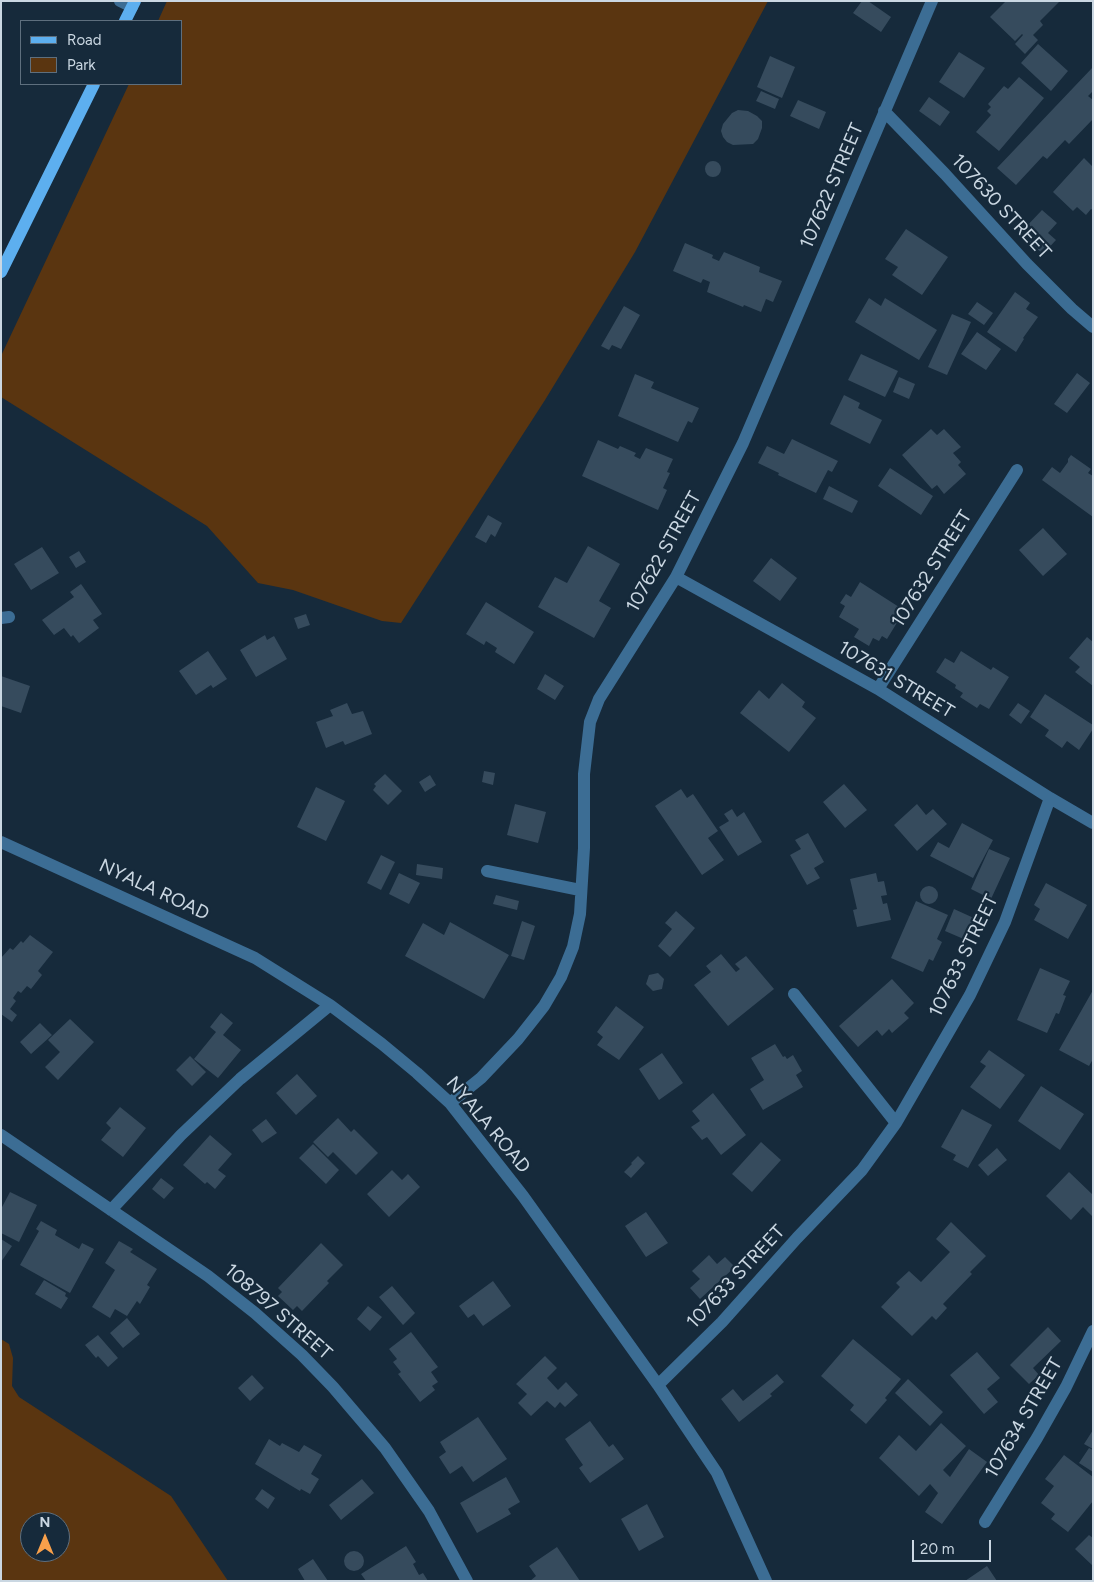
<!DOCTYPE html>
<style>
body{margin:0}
#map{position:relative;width:1094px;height:1582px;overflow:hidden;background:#162a3b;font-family:Figtree,sans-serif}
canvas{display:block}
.frame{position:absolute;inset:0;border:2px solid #cad7e2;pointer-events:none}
.legend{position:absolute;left:20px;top:20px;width:162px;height:65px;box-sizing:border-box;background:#162a3b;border:1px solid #5e6f7e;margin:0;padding:6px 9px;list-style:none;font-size:15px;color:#cad7e2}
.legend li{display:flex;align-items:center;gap:10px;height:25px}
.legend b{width:25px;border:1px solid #5e6f7e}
.north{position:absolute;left:20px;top:1512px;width:50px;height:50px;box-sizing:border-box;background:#162a3b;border:1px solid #5e6f7e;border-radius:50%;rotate:0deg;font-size:14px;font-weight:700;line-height:20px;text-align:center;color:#cad7e2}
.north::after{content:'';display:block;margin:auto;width:18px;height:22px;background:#f8a04b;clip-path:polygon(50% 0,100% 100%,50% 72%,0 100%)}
.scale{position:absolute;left:912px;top:1540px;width:79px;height:22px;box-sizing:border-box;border:2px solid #cad7e2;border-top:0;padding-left:6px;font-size:15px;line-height:18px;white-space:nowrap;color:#cad7e2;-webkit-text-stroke:4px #162a3b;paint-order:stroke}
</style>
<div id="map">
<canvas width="1094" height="1582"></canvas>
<div class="frame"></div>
<ul class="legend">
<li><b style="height:6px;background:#5dafef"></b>Road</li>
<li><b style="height:14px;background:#5a3510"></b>Park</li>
</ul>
<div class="north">N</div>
<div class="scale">20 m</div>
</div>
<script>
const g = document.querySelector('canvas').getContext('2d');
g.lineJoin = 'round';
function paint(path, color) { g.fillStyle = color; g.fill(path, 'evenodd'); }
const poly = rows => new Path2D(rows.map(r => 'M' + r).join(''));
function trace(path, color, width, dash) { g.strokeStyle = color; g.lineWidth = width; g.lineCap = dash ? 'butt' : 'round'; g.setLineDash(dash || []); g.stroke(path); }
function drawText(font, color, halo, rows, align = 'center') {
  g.font = font + ' Figtree,sans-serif'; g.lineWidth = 4.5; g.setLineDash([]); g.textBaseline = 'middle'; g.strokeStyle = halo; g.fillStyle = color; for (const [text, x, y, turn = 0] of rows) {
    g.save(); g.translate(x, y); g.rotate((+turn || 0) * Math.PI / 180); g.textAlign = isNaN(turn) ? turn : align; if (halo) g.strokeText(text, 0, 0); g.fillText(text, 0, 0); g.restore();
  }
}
const green = poly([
 [167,1,768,1,635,252,545,400,401,623,382,621,293,590,258,583,207,526,1,397,1,356,129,84,181,84,181,21,158,21],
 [1,1339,9,1344,13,1358,12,1386,19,1397,171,1496,228,1581,1,1581],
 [30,1522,60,1522,60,1552,30,1552]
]);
const building = poly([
 [862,1,868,1,891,17,881,32,853,13],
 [1006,1,1060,1,1040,21,1043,25,1033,35,1038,40,1025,54,1015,44,1023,35,1022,34,1015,41,990,17],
 [1038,44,1068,71,1051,91,1021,63],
 [959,52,985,68,964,98,939,82],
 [770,56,795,67,782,98,757,87],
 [1093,67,1093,91,1088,96,1093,100,1093,119,1069,144,1065,140,1047,159,1043,156,1016,185,997,168],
 [1019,77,1044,98,999,151,976,132,991,115,987,111,991,107,988,104,1004,86,1008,89],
 [761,91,779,99,775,109,756,101],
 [929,97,950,112,940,126,919,111],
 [798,100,826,112,819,129,790,116],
 [738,110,748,111,757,116,762,121,762,128,758,139,753,144,733,145,727,142,723,137,721,131,723,124,732,113],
 [1084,158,1093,167,1093,210,1091,209,1086,215,1077,207,1073,211,1053,192],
 '705 169a8 8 0 1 1 16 0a8 8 0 1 1-16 0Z',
 [1042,210,1057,223,1048,233,1056,240,1043,254,1029,242,1034,238,1024,229],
 [906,229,948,257,922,295,892,275,898,267,885,259],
 [685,243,713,255,712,258,719,261,724,252,760,267,759,272,782,281,773,302,766,299,761,312,744,305,743,307,707,292,710,282,703,279,701,283,673,271],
 [1015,292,1030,303,1026,309,1038,317,1023,338,1024,339,1016,352,987,332],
 [869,298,881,306,885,298,937,330,919,360,855,322],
 [977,302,993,313,984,325,968,314],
 [624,306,640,315,621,349,612,345,609,350,601,346],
 [952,314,971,322,947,375,928,367],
 [977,332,1001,349,986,370,961,354],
 [861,354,898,371,885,397,848,380],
 [1077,373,1090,383,1067,413,1054,404],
 [635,374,654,382,651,388,699,408,692,423,688,421,678,442,618,416],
 [899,377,915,384,909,399,893,392],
 [844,395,860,403,858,408,882,420,870,444,830,424],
 [931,429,937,435,944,429,961,447,953,453,961,462,958,465,966,474,944,494,937,485,932,489,902,455],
 [792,439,838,461,832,472,828,470,816,493,778,475,779,473,758,463,767,446,784,454],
 [598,440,618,449,620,446,636,453,634,456,640,459,646,448,673,459,667,472,670,473,663,488,667,490,658,510,582,476],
 [1071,455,1091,469,1088,473,1093,476,1093,517,1042,480,1052,467,1060,473,1068,462,1068,459],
 [890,468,933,496,921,515,878,486],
 [829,486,858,501,852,513,823,499],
 [488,515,502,523,495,537,491,534,486,543,475,537],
 [1043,528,1067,554,1043,576,1019,550],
 [588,546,620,564,599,601,611,608,594,638,538,607,555,577,567,583],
 [42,547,59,573,31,590,14,564],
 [79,551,86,562,76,568,69,557],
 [771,558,797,578,780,601,753,581],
 [860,582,899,607,893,617,898,621,887,639,882,636,879,641,873,638,869,646,854,637,859,629,839,617,845,606,840,603,846,594,851,597],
 [81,584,102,614,93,620,99,628,79,643,73,635,71,637,64,628,54,635,42,620,74,597,70,592],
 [486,602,534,632,514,664,495,652,497,648,486,641,484,645,466,634],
 [306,614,310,625,298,629,294,618],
 [265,635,267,640,274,636,287,659,256,677,240,650],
 [1087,637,1093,642,1093,686,1075,672,1080,667,1069,658],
 [208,651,227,679,213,688,211,685,196,695,179,671],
 [961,651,991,670,993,667,1009,677,989,709,980,704,977,708,960,697,963,693,955,688,956,685,936,672,945,658,954,663],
 [545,674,564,686,555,700,537,689],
 [1,676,30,686,21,713,1,706],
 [782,683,805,702,802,707,816,718,789,752,740,713,759,690,769,699],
 [1045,694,1093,725,1093,729,1079,750,1067,741,1062,748,1045,736,1049,730,1030,717],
 [347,703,352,714,363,711,372,734,345,745,343,741,326,748,316,722,333,716,330,710],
 [1018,703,1030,711,1021,724,1009,715],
 [484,771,495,773,493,785,482,782],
 [385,774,402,791,388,805,373,790,376,786,374,784],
 [430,775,436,785,425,792,419,782],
 [844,784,867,810,845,828,823,802],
 [316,787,345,801,326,841,297,827],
 [681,789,687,798,693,794,718,831,708,838,724,860,702,875,655,806],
 [515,804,546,812,538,843,507,835],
 [917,804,926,815,933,809,947,824,917,851,894,825],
 [732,809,737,817,744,812,762,842,738,856,719,827,729,821,724,814],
 [962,823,993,840,973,878,930,856,938,842,949,848],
 [808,833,824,862,814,868,820,878,807,885,790,855,801,849,795,840],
 [989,849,1010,858,991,899,971,889],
 [381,855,395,862,381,890,367,883],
 [417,864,443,868,442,879,416,875],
 [399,873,420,883,409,904,389,894],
 [876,873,878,882,884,881,887,895,881,896,883,904,887,903,891,920,857,927,853,910,857,909,850,879],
 [1046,883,1087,905,1068,939,1034,920,1040,909,1034,905],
 '920 895a9 9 0 1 1 18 0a9 9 0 1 1-18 0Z',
 [496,895,519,901,517,910,493,904],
 [916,901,948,915,937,939,942,942,933,961,929,959,923,972,891,958],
 [954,909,976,919,966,940,945,931],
 [676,911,695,928,670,957,658,946,672,929,665,923],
 [522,921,535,926,524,960,511,956],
 [450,922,509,955,484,999,405,956,423,923,444,935],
 [30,935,53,952,38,971,42,975,31,989,27,986,21,993,18,991,13,998,16,1001,10,1009,17,1015,12,1022,1,1014,1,958,10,948,13,950,21,941,23,943],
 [721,954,736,972,740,969,735,964,746,956,774,989,728,1026,694,985,711,972,706,966],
 [1040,968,1070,981,1063,995,1066,996,1059,1014,1056,1013,1047,1033,1017,1020],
 [658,973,664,979,662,989,653,991,646,984,649,975],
 [892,979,914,1003,904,1013,909,1018,892,1033,889,1029,882,1036,877,1030,858,1047,839,1026],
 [1093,990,1093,1059,1089,1066,1059,1050],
 [616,1006,644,1027,619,1060,597,1045,603,1037,597,1032],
 [221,1013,233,1023,223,1035,241,1050,218,1078,194,1059,216,1032,210,1027],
 [70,1019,94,1042,58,1080,45,1067,60,1052,48,1040],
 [40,1023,52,1035,31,1054,20,1042],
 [775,1044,783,1057,785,1056,787,1059,793,1055,802,1071,796,1075,803,1087,763,1110,750,1089,764,1080,751,1058],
 [989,1050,1025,1075,1000,1109,970,1087,986,1066,980,1062],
 [662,1053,683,1083,659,1100,639,1069],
 [190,1056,206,1072,192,1086,176,1070],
 [297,1074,317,1096,296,1115,276,1093],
 [1041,1086,1084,1114,1060,1150,1018,1121],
 [713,1093,746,1135,721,1155,707,1137,702,1140,691,1127,700,1121,692,1111],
 [120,1107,146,1128,123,1157,101,1140,111,1128,106,1123],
 [962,1109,992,1125,968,1168,953,1160,956,1155,941,1147],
 [338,1118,351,1132,354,1129,378,1153,356,1175,333,1152,328,1157,313,1142],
 [266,1119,277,1133,262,1143,252,1130],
 [210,1135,232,1154,218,1170,226,1176,215,1189,207,1182,205,1184,183,1165],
 [761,1142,781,1160,752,1192,732,1174],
 [313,1144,339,1170,326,1184,299,1158],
 [997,1148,1007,1160,988,1176,978,1165],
 [638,1156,645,1163,631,1178,624,1172,632,1164,631,1163],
 [392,1170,402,1180,408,1174,420,1187,389,1217,367,1194],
 [1069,1172,1093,1195,1093,1217,1083,1207,1071,1220,1046,1196],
 [161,1178,174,1188,164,1199,152,1189],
 [10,1192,37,1205,19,1242,1,1233,1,1209],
 [646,1212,668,1243,646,1257,625,1226],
 [41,1221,57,1230,55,1235,79,1249,82,1243,94,1249,70,1293,20,1265,39,1231,36,1229],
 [951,1222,986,1256,970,1272,972,1274,943,1304,947,1308,936,1320,932,1316,912,1336,881,1307,900,1287,896,1283,909,1271,921,1282,950,1252,936,1239],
 [1,1239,12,1246,1,1262],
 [119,1241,133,1249,130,1252,157,1269,147,1285,150,1287,140,1304,137,1301,127,1316,115,1309,110,1318,92,1307,115,1270,105,1263],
 [321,1243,343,1265,327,1281,329,1283,302,1311,297,1306,293,1310,278,1296,282,1292,278,1288],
 [709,1255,717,1264,725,1257,735,1267,700,1299,690,1288,700,1279,692,1271],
 [44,1280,66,1293,65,1296,68,1298,61,1309,35,1294],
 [493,1281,511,1306,483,1326,474,1314,468,1318,459,1306],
 [392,1286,415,1313,403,1325,379,1297],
 [368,1306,382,1317,370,1331,357,1319],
 [127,1318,140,1334,123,1348,110,1333],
 [1048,1327,1061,1341,1033,1368,1039,1375,1029,1384,1010,1365],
 [411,1332,438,1367,431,1372,438,1382,432,1386,435,1390,420,1402,398,1374,401,1372,393,1362,397,1359,389,1349],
 [98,1335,118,1358,108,1367,98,1356,96,1358,85,1345],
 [853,1339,901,1379,885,1398,887,1400,866,1424,850,1410,854,1405,821,1376],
 [977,1352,1000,1378,987,1389,998,1402,984,1414,950,1375],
 [545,1356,557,1368,547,1378,558,1390,566,1382,578,1395,565,1407,560,1402,555,1408,547,1401,531,1416,518,1403,527,1394,516,1384],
 [777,1374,784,1382,770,1394,772,1396,739,1422,721,1399,733,1389,743,1401],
 [252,1375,264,1388,250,1401,238,1388],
 [908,1379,943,1412,930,1426,895,1393],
 [478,1417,507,1459,473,1482,462,1466,450,1474,439,1457,446,1452,440,1442],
 [590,1421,609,1447,613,1444,624,1459,590,1483,579,1468,583,1465,565,1439],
 [941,1423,966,1446,943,1470,950,1477,969,1449,987,1462,942,1524,925,1512,938,1493,930,1484,919,1496,879,1458,899,1435,916,1451],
 [1093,1430,1093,1449,1084,1444],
 [269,1439,280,1446,282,1443,299,1452,304,1445,322,1455,311,1474,319,1479,310,1494,301,1489,300,1491,255,1464],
 [1089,1448,1093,1450,1093,1472,1079,1463],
 [1064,1455,1093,1477,1093,1501,1068,1532,1051,1519,1055,1514,1041,1503,1054,1486,1045,1479],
 [506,1477,520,1502,508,1509,511,1514,477,1533,460,1503],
 [362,1479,374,1493,341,1520,329,1505],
 [262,1489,275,1498,268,1509,255,1499],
 [647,1504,664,1537,639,1551,621,1519],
 [1089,1535,1093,1538,1093,1566,1075,1549],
 [406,1546,416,1562,413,1564,419,1575,423,1573,428,1581,366,1581,361,1574],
 [557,1547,580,1581,530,1581,536,1576,529,1566],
 '344 1561a10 10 0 1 1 20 0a10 10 0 1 1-20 0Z',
 [313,1559,328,1581,305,1581,298,1569],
 [987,1566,997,1581,965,1581]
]);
const minor = poly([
 [120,1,132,7],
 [884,111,945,174,1027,264,1072,309,1093,327],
 [676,577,878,689,1050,798,1093,823],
 [1,618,9,617],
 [878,689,1017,470],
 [1,842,255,958,330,1005,382,1044,417,1073,450,1103,523,1196,658,1385,717,1473,766,1581],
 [487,871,580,890],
 [794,994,896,1123],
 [450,1103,481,1078,518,1039,544,1006,561,977,573,947,580,914,584,848,584,774,590,722,599,699,676,577,743,443,932,1],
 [1,1135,208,1276,255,1313,302,1355,333,1387,385,1448,429,1511,467,1581],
 [111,1210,181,1135,240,1079,330,1005],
 [658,1385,722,1322,797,1238,862,1170,896,1123,970,995,1005,922,1050,798],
 [985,1522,1037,1438,1066,1387,1093,1331]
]);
const major = poly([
 [125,21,135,1],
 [1,272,94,84]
]);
const streetNames = [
 ["107622 STREET",832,186,-67],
 ["107630 STREET",1001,207,47],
 ["107622 STREET",664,552,-61],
 ["107632 STREET",932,569,-58],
 ["107631 STREET",896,680,31],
 ["NYALA ROAD",154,890,25],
 ["107633 STREET",964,956,-64],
 ["NYALA ROAD",488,1125,50],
 ["107633 STREET",736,1277,-47],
 ["108797 STREET",278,1312,41],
 ["107634 STREET",1024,1418,-60]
];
paint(green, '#5a3510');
paint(building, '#364b5d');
trace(minor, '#3c6d94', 12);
trace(major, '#5dafef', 12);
drawText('19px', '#cad7e2', '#162a3b', streetNames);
</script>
